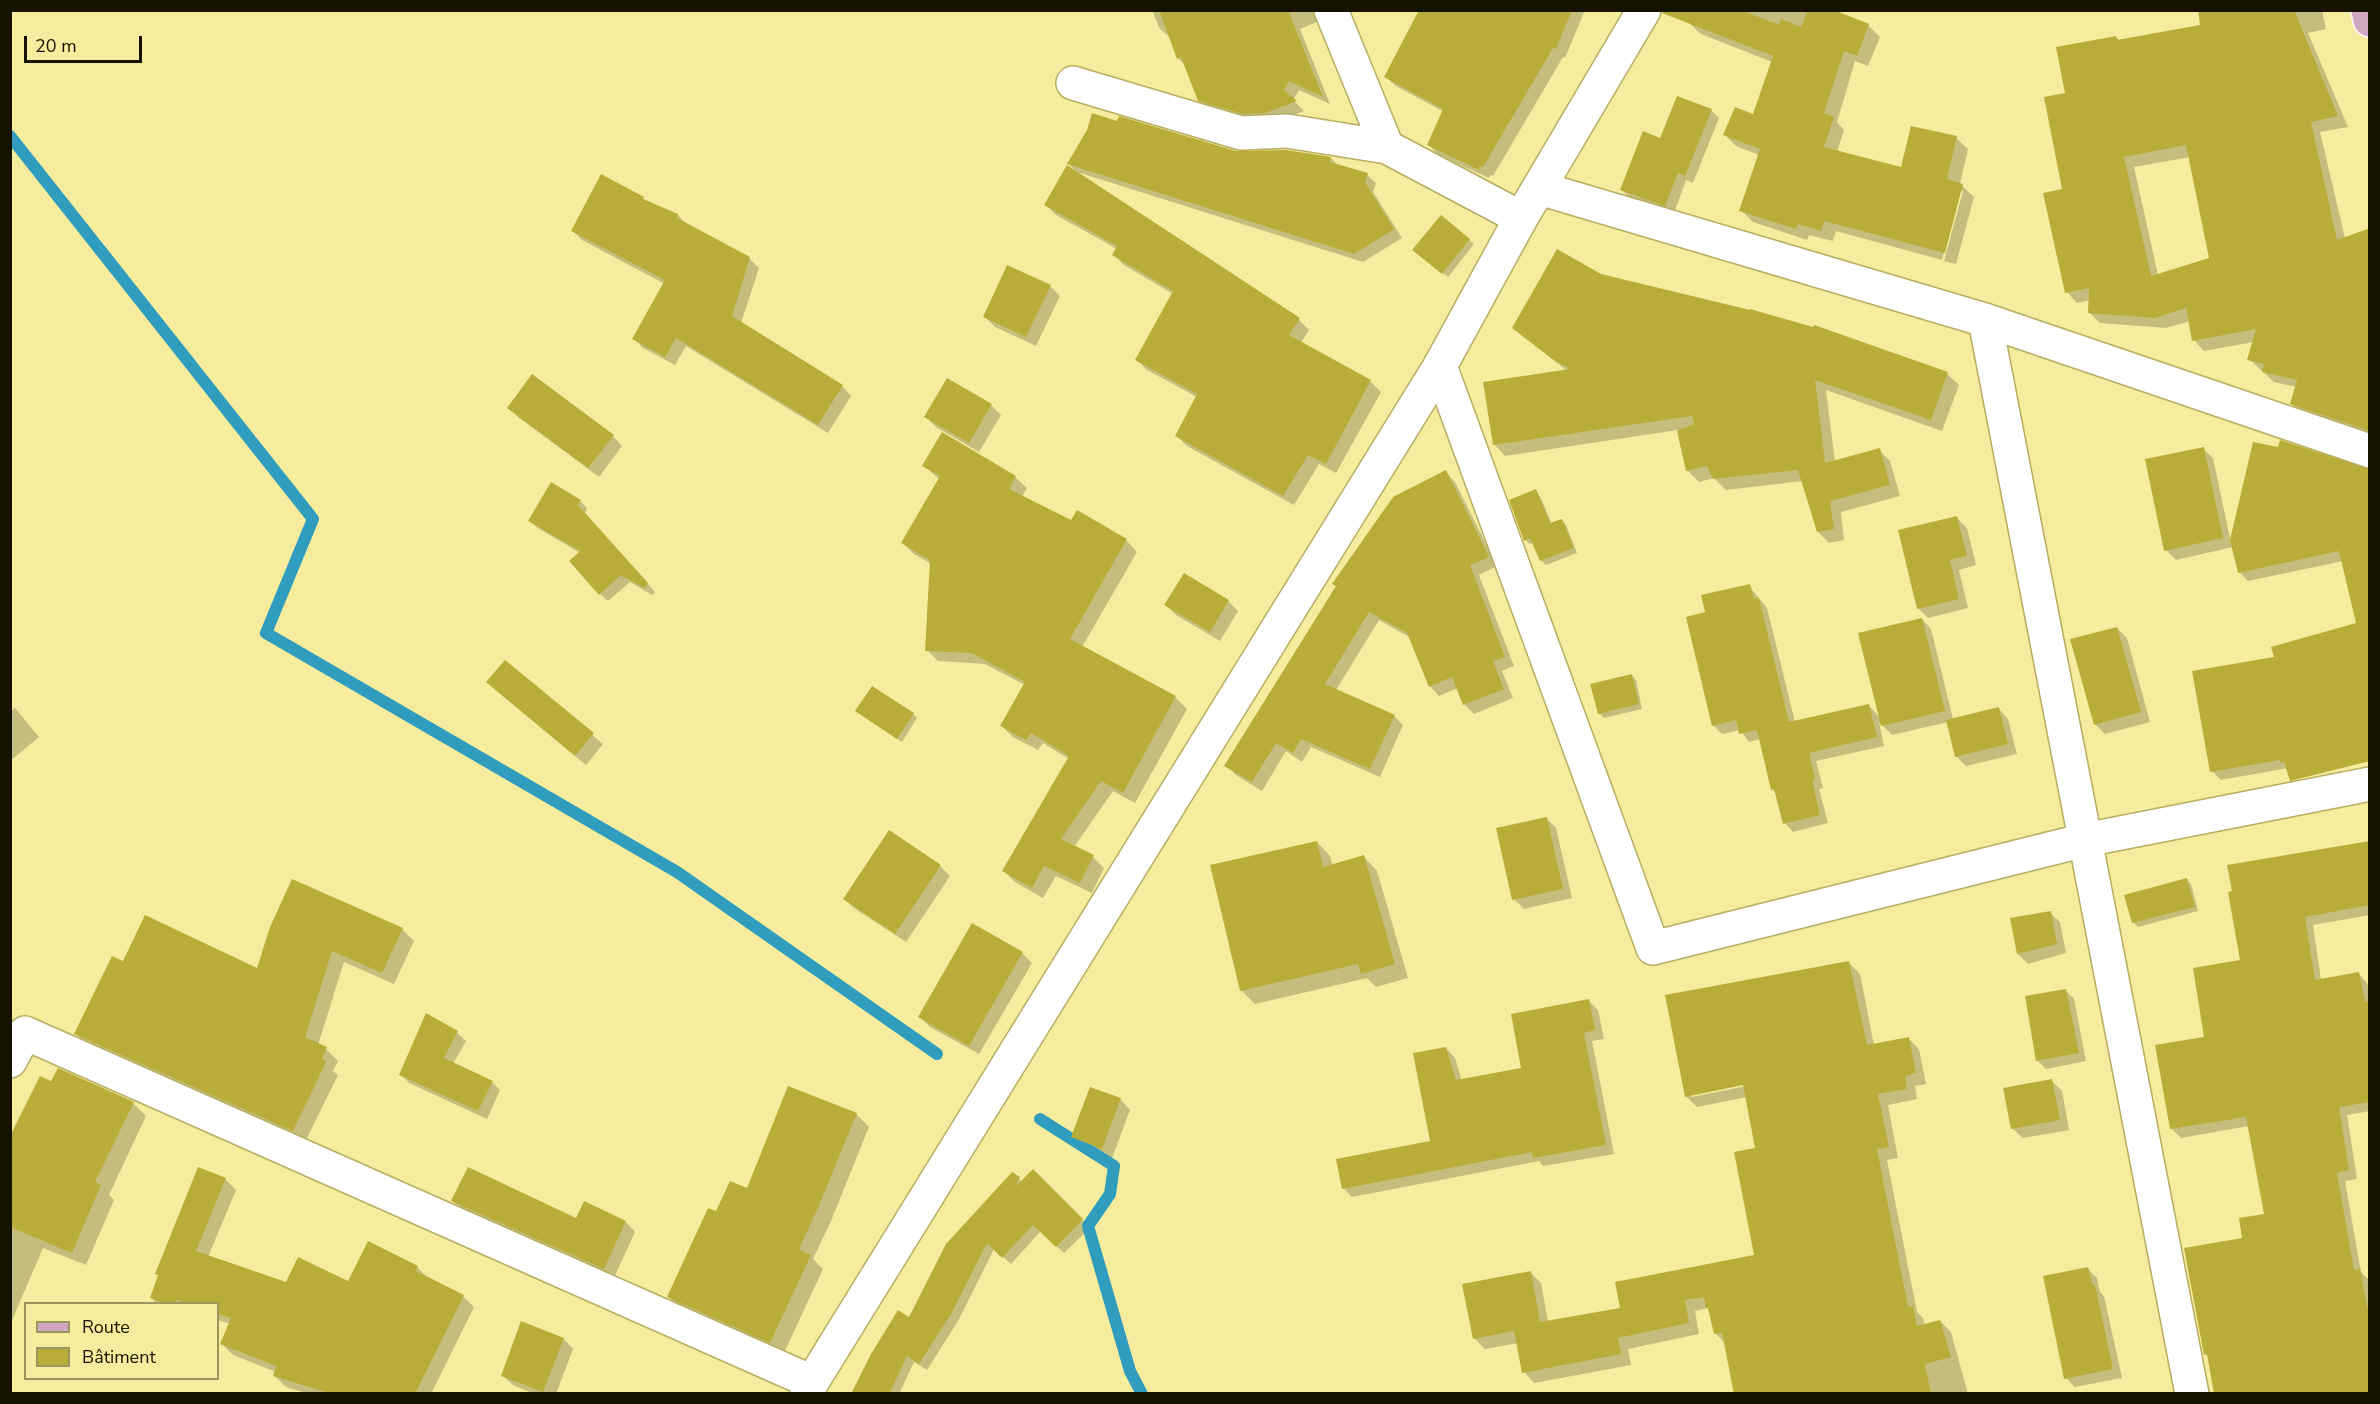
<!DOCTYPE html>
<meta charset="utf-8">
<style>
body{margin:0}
#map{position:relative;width:2380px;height:1404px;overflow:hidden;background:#f5ed9d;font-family:"Nunito Sans",sans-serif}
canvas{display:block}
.frame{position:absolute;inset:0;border:12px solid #151300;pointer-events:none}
.legend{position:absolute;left:24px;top:1302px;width:195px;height:78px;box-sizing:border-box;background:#f5ed9d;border:2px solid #9b965e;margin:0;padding:8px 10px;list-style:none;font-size:18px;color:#151300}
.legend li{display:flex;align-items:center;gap:12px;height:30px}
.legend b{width:30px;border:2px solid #9b965e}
.scale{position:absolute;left:24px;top:36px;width:118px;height:27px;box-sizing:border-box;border:3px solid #151300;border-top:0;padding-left:8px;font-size:18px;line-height:21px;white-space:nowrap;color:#151300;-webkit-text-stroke:4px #f5ed9d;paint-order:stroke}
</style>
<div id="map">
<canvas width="2380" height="1404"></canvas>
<div class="frame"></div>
<ul class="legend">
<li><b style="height:8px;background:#d1a6c1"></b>Route</li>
<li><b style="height:16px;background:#b9ad39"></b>Bâtiment</li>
</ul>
<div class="scale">20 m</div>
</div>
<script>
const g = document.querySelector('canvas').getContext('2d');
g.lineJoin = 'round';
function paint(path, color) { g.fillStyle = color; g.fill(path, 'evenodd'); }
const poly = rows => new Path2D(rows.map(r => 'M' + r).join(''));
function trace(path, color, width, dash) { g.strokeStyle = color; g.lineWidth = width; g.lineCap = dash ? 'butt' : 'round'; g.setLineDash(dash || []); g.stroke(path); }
const shadow = poly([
 [1152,10,1325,10,1322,20,1300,29,1330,104,1299,90,1293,100,1304,111,1275,122,1254,123,1210,110,1200,100,1186,66,1178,58,1171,38,1160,29],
 [1421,10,1585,10,1565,58,1563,57,1493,176,1490,175,1489,178,1438,155,1429,145,1444,112,1396,86,1386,77],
 [1694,10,1830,10,1868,25,1880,37,1868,66,1855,61,1837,122,1844,130,1837,152,1902,169,1956,138,1968,149,1960,184,1974,197,1956,264,1944,261,1963,191,1960,191,1942,260,1836,231,1833,241,1809,235,1807,240,1753,222,1741,210,1759,155,1736,146,1725,135,1754,115,1772,62,1701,34,1689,23],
 [2199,10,2322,10,2326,29,2308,33,2348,127,2320,132,2345,238,2370,239,2370,437,2302,414,2292,404,2296,387,2274,382,2249,359,2254,342,2204,351,2194,340,2190,321,2166,328,2100,323,2090,313,2090,300,2077,303,2067,292,2064,190,2067,94,2116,37,2120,41,2202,26],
 [2190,157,2210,259,2158,275,2134,167],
 [1711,110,1719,118,1693,183,1686,180,1674,213,1630,198,1622,190,1661,140],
 [1088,131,1236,153,1331,158,1338,166,1367,175,1376,183,1373,192,1402,238,1363,262,1077,172,1069,164],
 [1067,167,1299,320,1309,330,1301,343,1371,382,1381,392,1336,473,1319,464,1294,505,1187,446,1177,436,1197,397,1147,370,1137,360,1173,294,1124,265,1114,255,1117,249,1056,215,1046,205],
 [643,199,678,215,687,225,749,258,759,268,741,323,842,386,851,396,828,433,686,346,675,365,643,348,634,339,665,284,582,240,573,231],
 [1469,240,1474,244,1448,277,1419,255],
 [1600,275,1947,374,1959,385,1942,431,1826,390,1835,462,1879,450,1890,461,1900,496,1841,512,1844,540,1829,543,1818,532,1803,481,1726,490,1714,478,1699,482,1687,470,1678,430,1505,456,1494,444,1567,371,1514,328],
 [1050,286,1060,296,1036,346,995,327,985,317],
 [991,405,1001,415,979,452,936,427,926,417],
 [509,407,613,436,622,446,599,477,518,417],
 [2203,449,2213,458,2231,543,2364,470,2370,749,2288,768,2221,780,2212,771,2357,624,2343,561,2248,581,2239,572,2233,547,2176,560,2166,550],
 [924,466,1015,477,1027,488,1022,497,1072,522,1126,540,1137,552,1082,647,1175,697,1187,709,1135,803,1113,791,1074,847,1093,857,1104,868,1092,893,1056,876,1043,898,1015,882,1004,871,1069,759,1043,743,1038,750,1013,737,1002,726,1025,685,985,664,938,661,927,650,931,564,914,554,903,543,940,480],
 [1445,472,1455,482,1497,566,1479,575,1514,666,1502,671,1513,698,1474,714,1464,704,1458,688,1439,696,1430,686,1411,638,1379,620,1336,690,1394,716,1403,725,1380,777,1311,747,1302,762,1286,751,1262,791,1236,775,1226,765],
 [1535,491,1540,496,1552,524,1562,520,1566,525,1577,553,1546,565,1541,560,1534,542,1530,544,1525,540],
 [580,501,587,508,585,514,655,592,652,595,630,582,608,601,600,594,580,553,538,528,530,521],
 [1957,518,1967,528,1976,565,1959,570,1968,608,1928,618,1918,608],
 [1749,586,1767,608,1795,722,1868,705,1880,717,1922,619,1931,629,1953,719,1999,709,2008,719,2017,754,1966,766,1956,756,1948,722,1892,735,1879,722,1884,746,1816,761,1823,788,1819,789,1828,823,1793,832,1785,823,1777,794,1772,789,1761,739,1749,742,1740,730,1722,734,1713,725,1707,613],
 [1228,601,1238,611,1220,641,1176,615,1166,605],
 [2117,628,2127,638,2150,722,2105,734,2095,724],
 [505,662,603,744,586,765,498,692],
 [1631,675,1636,680,1642,709,1604,718,1599,713],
 [15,708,39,737,10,761,10,712],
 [857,711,913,714,917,718,902,742],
 [1546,818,1556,828,1572,898,1524,909,1514,899],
 [889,832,940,866,950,876,906,942,854,908,845,899],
 [1317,842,1330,856,1333,866,1364,857,1377,871,1408,978,1376,987,1367,978,1255,1004,1241,990],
 [2370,842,2370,915,2313,925,2321,980,2359,974,2367,983,2370,994,2370,1111,2347,1115,2357,1179,2345,1181,2361,1272,2368,1279,2370,1287,2370,1394,2209,1358,2205,1354,2244,1239,2266,1215,2249,1126,2181,1138,2172,1129,2205,1038,2242,961],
 [2186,879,2191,884,2198,911,2138,927,2134,923,2126,896],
 [2050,913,2060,922,2066,953,2028,964,2018,954,2012,919],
 [402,929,414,941,394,984,344,962,318,1045,326,1049,338,1061,333,1071,338,1075,305,1142,88,1046,76,1034,124,963,258,970],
 [1022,953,1032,963,979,1054,930,1027,920,1017],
 [1849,963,1860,974,1874,1045,1908,1038,1919,1049,1926,1084,1915,1086,1917,1099,1888,1105,1898,1158,1887,1160,1917,1312,1923,1318,1925,1326,1940,1321,1951,1332,1968,1394,1736,1394,1726,1344,1715,1333,1708,1308,1695,1311,1699,1334,1628,1349,1631,1365,1534,1383,1524,1372,1518,1343,1485,1349,1474,1338,1530,1272,1541,1283,1548,1322,1622,1309,1756,1257,1757,1149,1747,1097,1697,1107,1686,1096],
 [1750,1082,1751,1085,1692,1097,1692,1094],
 [2066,991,2074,999,2086,1061,2046,1069,2037,1060],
 [1589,1001,1598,1010,1604,1039,1592,1041,1614,1154,1543,1166,1539,1161,1352,1197,1343,1188,1432,1142,1446,1048,1455,1058,1462,1081,1523,1069],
 [427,1016,457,1033,466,1041,453,1064,492,1082,500,1090,487,1119,409,1083,401,1074],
 [2052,1081,2062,1091,2069,1130,2023,1138,2013,1129],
 [52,1083,133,1103,146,1116,109,1195,114,1200,86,1265,43,1248,10,1325,10,1147],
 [1091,1089,1121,1100,1130,1110,1112,1158,1083,1146,1073,1137],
 [856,1114,869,1127,831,1221,813,1259,823,1269,783,1355,682,1310,669,1297,716,1213],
 [1033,1171,1090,1228,1064,1253,1041,1231,1011,1264,994,1249,958,1321,927,1370,914,1362,899,1394,853,1394,1019,1179,1022,1182],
 [225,1179,236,1190,208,1257,287,1284,349,1283,417,1267,428,1278,463,1296,474,1307,431,1394,309,1394,286,1387,275,1376,276,1372,233,1355,222,1344,230,1324,218,1320,218,1304,157,1304,151,1297],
 [453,1201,577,1220,585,1203,626,1222,635,1232,614,1278,463,1211],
 [2088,1269,2097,1278,2100,1292,2104,1296,2122,1378,2075,1387,2066,1378],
 [564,1339,573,1349,556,1394,534,1394,513,1385,503,1376]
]);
const stream = poly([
 [10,136,313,519,266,633,677,872,937,1054],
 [1040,1119,1114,1166,1110,1194,1088,1226,1130,1371,1142,1394]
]);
const building = poly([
 [1159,10,1288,10,1323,97,1289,81,1284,90,1297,101,1265,113,1243,114,1198,101,1181,57,1177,59],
 [1419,10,1572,10,1556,49,1553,48,1483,167,1480,166,1479,170,1427,145,1443,109,1384,77],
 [1663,10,1741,10,1779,25,1781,19,1801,27,1808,10,1834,10,1869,24,1857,56,1844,51,1824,113,1834,117,1824,147,1901,167,1911,126,1957,136,1947,179,1963,184,1945,253,1824,221,1821,231,1798,224,1796,229,1739,211,1760,149,1723,135,1735,107,1753,114,1773,56,1662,13],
 [2198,10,2294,10,2338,116,2311,122,2337,240,2370,228,2370,431,2290,404,2297,380,2262,372,2264,364,2247,360,2256,329,2192,341,2186,308,2155,318,2088,313,2089,288,2065,293,2043,193,2062,189,2044,97,2065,93,2056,47,2116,36,2117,40,2200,25],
 [2186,145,2209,258,2151,276,2124,157],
 [1677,96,1712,109,1685,176,1678,173,1665,206,1620,190,1643,131,1660,138],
 [1092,113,1117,121,1119,116,1236,151,1286,150,1331,157,1330,162,1368,173,1365,182,1394,229,1354,254,1067,164,1087,130],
 [1067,165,1300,318,1289,335,1371,380,1326,464,1308,455,1283,496,1175,436,1197,394,1135,360,1173,291,1112,255,1117,246,1044,205],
 [601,174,644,197,643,199,678,214,677,218,750,257,732,316,843,385,818,425,676,338,665,357,632,339,665,280,571,231],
 [1441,215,1470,239,1442,274,1412,250],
 [1557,249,1601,274,1750,310,1750,309,1813,327,1814,325,1948,372,1931,420,1815,380,1825,463,1880,448,1890,485,1830,501,1834,529,1817,532,1798,470,1713,479,1707,466,1686,471,1677,431,1694,424,1692,416,1493,445,1483,382,1570,369,1555,361,1512,328],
 [1007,265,1051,285,1026,337,983,317],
 [532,374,614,435,588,468,507,408],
 [947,378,992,404,969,443,924,417],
 [942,432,1016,476,1009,489,1071,520,1077,510,1127,539,1070,639,1176,696,1123,793,1101,781,1061,839,1094,855,1080,883,1044,866,1032,888,1002,871,1069,756,1031,733,1026,740,1000,726,1025,682,972,653,925,651,930,560,901,543,940,476,922,466],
 [2280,440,2370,469,2370,761,2290,781,2284,762,2280,763,2280,760,2210,772,2192,671,2274,657,2271,647,2356,623,2339,551,2238,573,2230,540,2253,442,2278,447],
 [2204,447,2223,538,2164,551,2145,459],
 [1446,470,1489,557,1470,565,1505,657,1493,661,1504,689,1463,705,1452,677,1429,687,1407,633,1369,612,1325,684,1395,715,1370,769,1301,739,1293,753,1276,743,1252,782,1224,766,1336,586,1332,584,1393,497],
 [551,482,581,500,578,505,648,583,644,588,621,575,599,595,569,561,580,551,528,521],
 [1536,489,1550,523,1562,519,1574,548,1540,561,1530,538,1524,541,1509,500],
 [1957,516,1967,556,1950,560,1959,599,1917,609,1898,530],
 [1184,573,1229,600,1210,632,1164,605],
 [1750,584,1754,599,1759,598,1789,722,1869,704,1877,737,1809,753,1815,779,1812,780,1820,815,1783,824,1774,789,1771,790,1757,730,1739,734,1736,720,1712,726,1686,617,1705,612,1701,595],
 [1922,618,1945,711,1881,726,1858,633],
 [2117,627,2141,712,2094,725,2070,639],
 [505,660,594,733,575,756,486,682],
 [1632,674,1639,704,1598,714,1590,684],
 [872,686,914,713,897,739,855,711],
 [1999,707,2008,744,1955,757,1946,720],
 [1547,817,1563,889,1512,900,1496,828],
 [889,830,941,865,895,934,843,899],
 [1317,841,1323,867,1364,855,1395,964,1361,974,1358,964,1240,991,1210,865],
 [2370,841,2370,905,2305,917,2315,980,2359,972,2365,1002,2370,1001,2370,1102,2339,1107,2349,1170,2337,1173,2354,1270,2360,1269,2370,1320,2370,1394,2214,1394,2207,1354,2204,1355,2184,1248,2242,1238,2239,1218,2264,1214,2246,1117,2170,1129,2155,1045,2204,1037,2193,968,2240,960,2228,892,2232,891,2227,865],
 [2187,878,2195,907,2132,923,2124,895],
 [292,879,403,928,382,973,332,951,305,1037,327,1047,322,1059,326,1062,293,1131,74,1034,112,956,123,961,145,915,257,968,270,927],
 [2051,911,2057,944,2017,954,2010,918],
 [972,923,1023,952,969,1046,918,1017],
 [1849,961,1867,1045,1909,1037,1916,1073,1905,1076,1907,1089,1878,1094,1889,1147,1877,1149,1908,1307,1913,1306,1917,1326,1940,1320,1951,1357,1925,1364,1931,1394,1734,1394,1722,1333,1714,1334,1708,1308,1706,1308,1704,1297,1685,1300,1689,1323,1618,1338,1621,1354,1522,1373,1514,1331,1473,1339,1462,1284,1531,1271,1540,1322,1620,1308,1615,1282,1754,1255,1734,1152,1755,1148,1743,1085,1685,1097,1665,995],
 [2066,989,2079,1053,2036,1061,2025,996],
 [1589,999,1595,1030,1584,1033,1606,1145,1533,1158,1532,1152,1342,1189,1336,1159,1430,1141,1413,1053,1446,1047,1456,1080,1521,1068,1511,1014],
 [426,1013,458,1031,444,1058,493,1081,478,1111,399,1075],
 [58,1068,134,1102,95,1182,101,1185,72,1253,10,1227,10,1136,40,1076,51,1081],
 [2052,1079,2060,1120,2011,1129,2003,1088],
 [788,1086,857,1113,818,1208,799,1249,811,1255,770,1343,667,1297,708,1208,716,1211,730,1181,747,1188],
 [1090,1087,1121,1098,1102,1149,1071,1137],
 [198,1167,226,1178,196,1251,286,1282,298,1257,348,1281,368,1241,418,1266,416,1271,464,1295,415,1394,332,1394,273,1376,276,1366,220,1344,231,1318,218,1314,218,1304,187,1304,176,1300,174,1304,165,1304,150,1298,158,1275,155,1274],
 [468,1167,576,1218,584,1201,626,1221,604,1269,451,1201],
 [1033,1169,1083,1219,1056,1247,1033,1225,1002,1258,987,1243,951,1314,919,1364,907,1356,889,1394,851,1394,871,1354,898,1310,909,1317,946,1244,1012,1172,1020,1177,1015,1187],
 [2088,1267,2093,1286,2095,1285,2113,1369,2064,1379,2043,1276],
 [521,1321,564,1338,543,1392,501,1376]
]);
const minor = poly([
 [1331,10,1387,147,1521,218],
 [1073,83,1241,133,1287,131,1387,147],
 [1539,188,1985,320,2370,451],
 [1985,320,2192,1394],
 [1440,366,1653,948,2085,840,2370,784],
 [10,1061,25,1033,812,1382]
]);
const tertiary = poly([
 [807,1394,812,1382,1440,366,1521,218,1644,10]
]);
const primary = poly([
 [2368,10,2370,20]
]);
paint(shadow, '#0003');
trace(stream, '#309dbf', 12);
paint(building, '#b9ad39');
trace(minor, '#b7ae61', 36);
trace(tertiary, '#b7ae61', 36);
trace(primary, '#fff', 36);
trace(minor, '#fff', 33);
trace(tertiary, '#fff', 33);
trace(primary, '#d1a6c1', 33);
</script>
